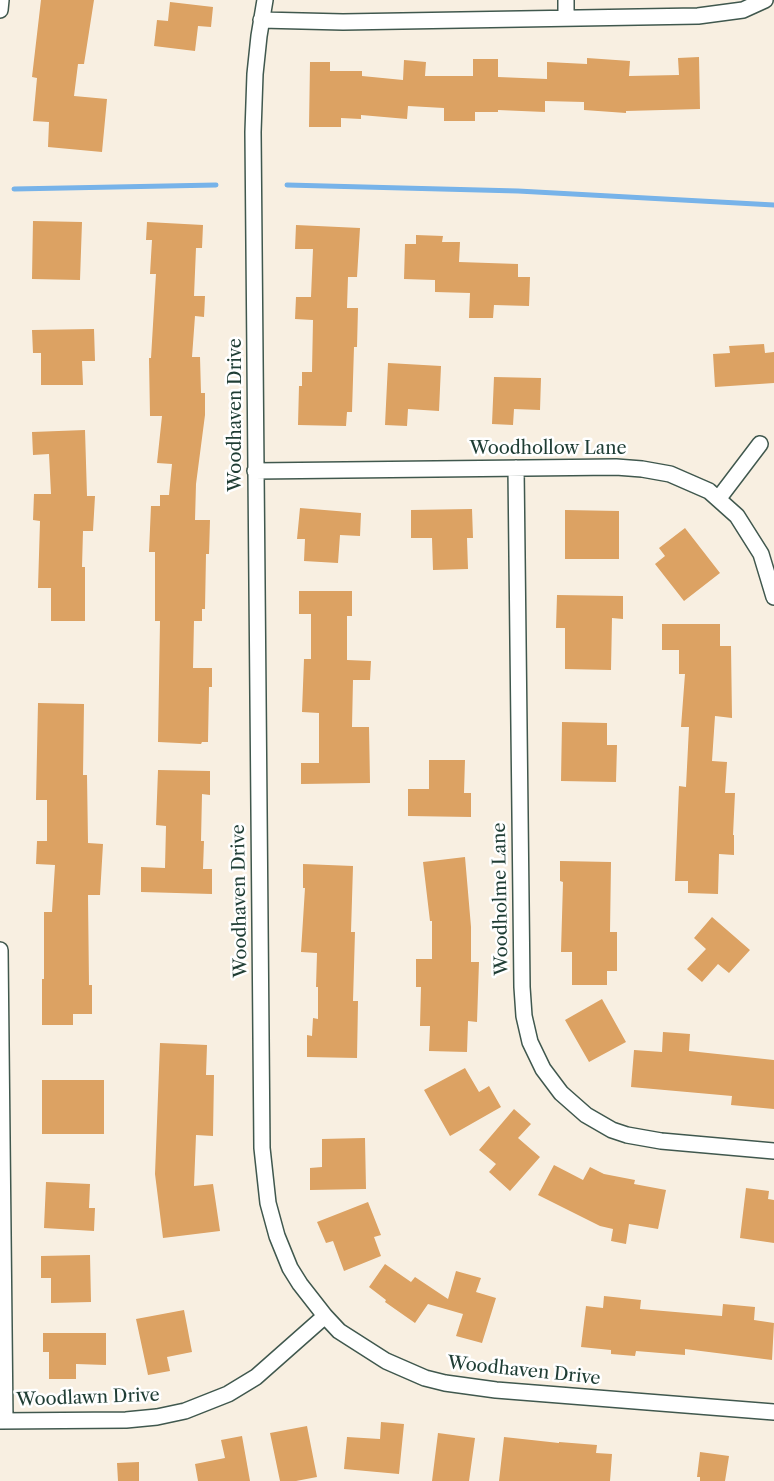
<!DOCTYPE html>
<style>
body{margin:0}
canvas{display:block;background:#f8efe1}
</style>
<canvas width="774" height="1481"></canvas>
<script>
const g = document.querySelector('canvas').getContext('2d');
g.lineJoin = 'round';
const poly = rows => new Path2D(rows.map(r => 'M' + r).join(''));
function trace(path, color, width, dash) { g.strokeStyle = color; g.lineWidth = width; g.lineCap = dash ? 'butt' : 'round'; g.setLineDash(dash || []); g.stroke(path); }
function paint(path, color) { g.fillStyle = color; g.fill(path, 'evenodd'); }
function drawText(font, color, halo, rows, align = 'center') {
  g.font = font + ' "Libre Caslon Text",serif'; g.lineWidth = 5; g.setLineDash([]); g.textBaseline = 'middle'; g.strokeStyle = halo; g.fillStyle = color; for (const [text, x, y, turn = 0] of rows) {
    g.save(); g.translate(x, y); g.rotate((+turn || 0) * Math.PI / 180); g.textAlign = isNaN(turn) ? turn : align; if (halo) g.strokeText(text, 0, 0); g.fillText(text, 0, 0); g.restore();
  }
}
const stream = poly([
 [287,185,518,191,774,205],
 [14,189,216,185]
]);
const building = poly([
 [41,0,94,0,84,64,78,64,74,96,107,99,102,152,48,147,49,122,33,121,37,78,32,77],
 [170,2,213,7,211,27,198,26,195,51,154,46,157,20,168,21],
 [699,57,700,109,626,111,626,113,584,110,584,102,545,101,545,112,498,110,498,112,475,112,475,121,444,121,444,108,408,106,407,119,361,115,361,119,341,118,341,127,309,127,310,62,330,62,330,71,362,71,362,76,403,80,404,60,426,62,425,76,473,76,473,59,498,59,498,77,547,79,547,62,587,64,587,58,630,61,629,76,679,75,678,58],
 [33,221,82,222,80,280,32,279],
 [147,222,203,225,202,248,196,248,194,296,205,296,204,317,195,316,192,357,200,357,201,393,205,393,205,415,196,484,195,520,210,520,209,554,206,554,205,609,202,609,202,621,194,621,193,668,212,668,212,687,209,687,208,742,202,742,201,744,158,742,160,621,155,621,155,552,149,552,151,506,160,506,160,495,169,495,172,464,157,463,162,416,150,416,149,358,151,358,156,274,150,274,152,240,146,240],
 [296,225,360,228,357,277,348,277,347,308,358,308,357,347,354,347,352,412,347,412,346,426,298,425,299,386,302,386,302,372,312,372,313,320,295,319,296,297,311,297,313,249,295,249],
 [416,235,443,236,442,242,460,242,459,262,518,264,518,277,530,277,529,306,494,305,493,318,469,318,470,293,435,292,435,280,404,279,405,244,416,244],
 [94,329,95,361,82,361,83,385,41,385,41,353,33,353,32,330],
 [764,344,765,353,774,352,774,383,715,387,713,354,730,353,729,346],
 [388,363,441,366,439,411,408,409,407,426,385,425],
 [494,377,541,378,540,410,514,409,513,425,492,424],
 [85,430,87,496,95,496,93,531,83,531,82,567,85,567,85,621,51,621,51,588,38,588,40,521,33,520,34,494,51,494,49,454,33,455,32,432],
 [300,508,361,513,360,536,340,535,338,563,304,561,305,539,297,539],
 [472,509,473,538,467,538,468,569,433,570,432,538,411,538,411,510],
 [565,510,619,511,619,559,565,559],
 [685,528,720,573,684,601,655,564,665,556,659,548],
 [299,591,352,591,352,616,347,616,347,660,371,661,370,680,353,680,352,727,369,727,370,783,301,784,301,763,319,763,319,713,302,712,304,659,311,659,311,614,299,614],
 [557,595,623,596,623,619,612,618,611,670,565,669,565,628,556,628],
 [662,624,720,624,720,646,731,646,732,718,715,716,712,761,727,762,725,793,735,793,733,835,734,835,734,855,719,854,718,894,688,893,688,881,675,881,679,786,686,787,689,727,681,727,685,674,679,674,679,650,662,650],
 [38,703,84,704,83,775,87,775,88,843,103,844,100,895,88,895,89,985,92,985,92,1014,73,1014,73,1025,42,1025,42,979,44,979,44,912,52,912,55,865,36,864,37,841,47,841,47,800,36,800],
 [562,722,607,723,607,745,617,745,616,782,561,781],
 [429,760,465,760,464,793,471,793,471,817,408,816,408,789,429,789],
 [158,770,210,771,210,795,202,794,201,841,204,841,203,869,212,869,212,894,141,892,141,867,165,868,166,826,156,825],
 [465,857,471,927,471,962,479,962,477,1022,468,1021,467,1052,429,1051,430,1026,420,1026,421,987,416,987,416,959,432,959,432,921,430,921,423,862],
 [560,861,611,862,610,932,617,932,617,971,607,971,607,985,572,985,572,952,561,952,563,882,560,881],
 [303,864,353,866,351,932,355,932,353,1001,358,1001,357,1058,307,1057,307,1035,312,1036,313,1018,318,1019,318,987,316,987,317,953,301,952,305,888,303,888],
 [712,917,750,950,729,973,718,964,702,982,687,969,706,949,694,938],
 [602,999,626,1042,589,1062,565,1020],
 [663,1032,690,1034,689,1051,774,1060,774,1109,731,1105,732,1096,631,1087,634,1050,662,1052],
 [160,1043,207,1045,206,1075,214,1075,213,1136,196,1135,194,1186,213,1184,220,1231,163,1238,155,1174],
 [465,1068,479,1092,489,1086,501,1107,450,1136,424,1090],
 [42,1080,104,1080,104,1134,42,1134],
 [514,1109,531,1124,518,1138,540,1157,510,1191,489,1172,496,1164,479,1150],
 [365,1138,366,1189,310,1190,310,1168,322,1167,322,1139],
 [554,1165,583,1180,590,1167,604,1174,635,1180,634,1184,666,1190,658,1229,629,1224,626,1244,611,1241,613,1229,600,1226,538,1195],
 [46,1182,90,1184,89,1208,95,1208,94,1231,44,1228],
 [746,1188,769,1191,768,1199,774,1200,774,1243,740,1238],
 [368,1202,381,1235,374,1237,381,1256,344,1271,333,1241,326,1243,317,1222],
 [90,1255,91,1302,51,1303,51,1278,41,1278,41,1256],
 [385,1264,411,1282,415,1277,448,1299,456,1271,481,1278,476,1292,496,1298,482,1343,456,1336,463,1314,428,1304,415,1323,385,1302,386,1300,369,1287],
 [604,1296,641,1300,640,1309,722,1316,723,1304,755,1307,754,1320,774,1323,772,1360,685,1349,685,1355,636,1351,635,1356,611,1354,611,1350,581,1347,586,1306,603,1308],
 [184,1310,192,1352,167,1357,170,1371,148,1375,136,1319],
 [43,1333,106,1333,106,1365,76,1364,76,1379,49,1379,49,1352,43,1352],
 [381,1422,404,1424,399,1474,344,1469,347,1437,380,1439],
 [307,1426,317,1477,296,1481,280,1481,270,1433],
 [438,1433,475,1438,469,1481,432,1481],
 [242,1436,250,1481,198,1481,195,1464,225,1458,221,1440],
 [504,1437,559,1443,559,1442,597,1445,596,1453,612,1454,610,1481,499,1481],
 [700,1452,729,1456,725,1481,700,1481,700,1477,697,1477],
 [139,1462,139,1481,118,1481,117,1463]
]);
const minor = poly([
 [265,0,259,36,255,74,253,132,262,1148,268,1203,277,1236,290,1268,300,1284,325,1316,339,1331,386,1361,425,1378,445,1383,496,1390,774,1412],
 [566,0,566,18],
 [0,10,1,0],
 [261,20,343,22,698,16,743,10,765,0],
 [516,468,522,987,524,1016,530,1042,543,1069,561,1093,586,1115,612,1130,627,1135,661,1141,774,1151],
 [255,471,616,467,642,469,670,474,709,491,737,516,761,554,774,597],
 [719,498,760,444],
 [0,950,5,1421],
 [0,1421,126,1420,157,1417,185,1411,228,1394,256,1377,325,1316]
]);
const streetNames = [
 ["Woodhaven Drive",236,415,-90],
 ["Woodhollow Lane",548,449],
 ["Woodholme Lane",501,899,-91],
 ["Woodhaven Drive",240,901,-91],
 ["Woodhaven Drive",524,1371,6],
 ["Woodlawn Drive",88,1398,-2]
];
trace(stream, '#77b3e9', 5);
paint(building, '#dca263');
trace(minor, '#40584e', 18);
trace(minor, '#fff', 15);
drawText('18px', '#1f3d34', '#fff', streetNames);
</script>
